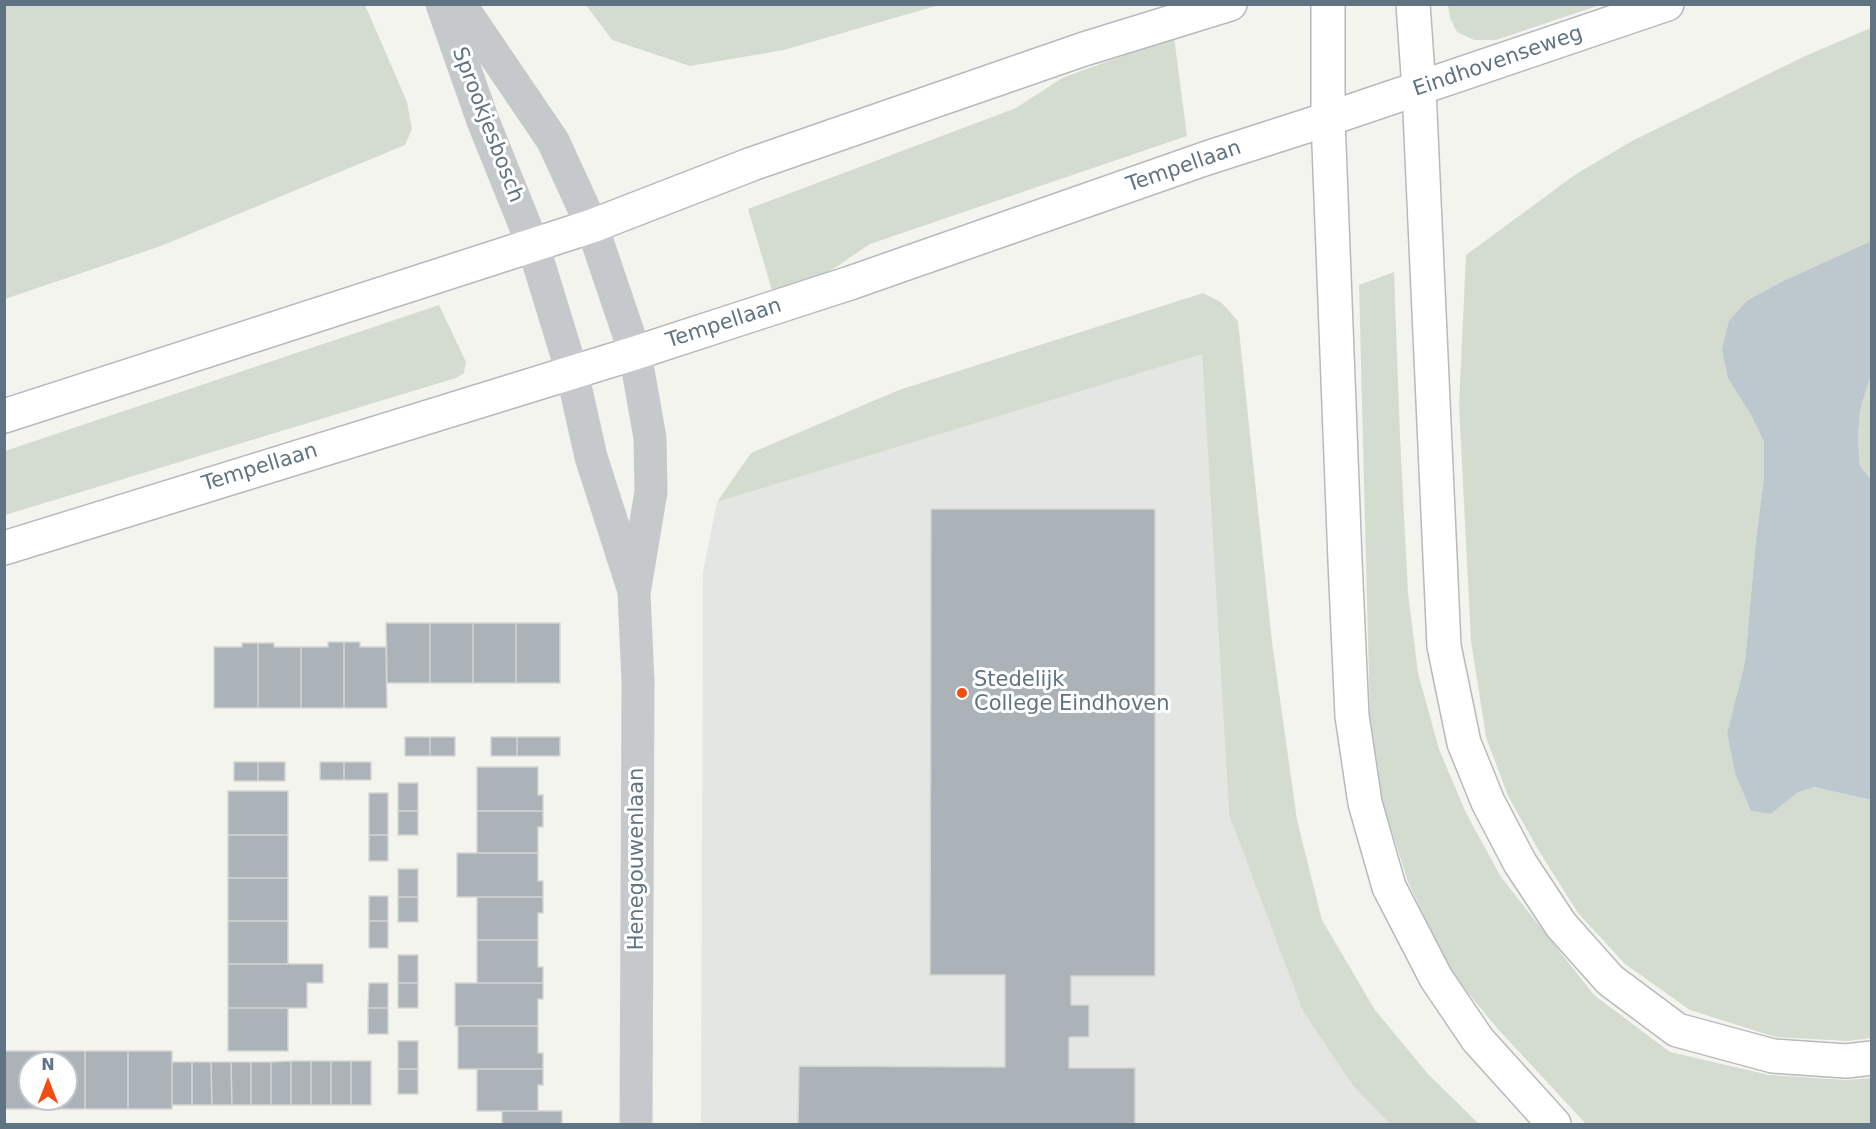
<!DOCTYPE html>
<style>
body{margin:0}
#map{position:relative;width:1876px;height:1129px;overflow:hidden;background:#f4f4ef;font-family:"DejaVu Sans",sans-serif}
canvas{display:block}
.frame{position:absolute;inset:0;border:6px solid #607383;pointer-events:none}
.north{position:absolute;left:18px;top:1051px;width:60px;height:60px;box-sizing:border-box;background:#fff;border:2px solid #bfc7cd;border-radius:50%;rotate:0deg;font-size:16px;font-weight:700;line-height:24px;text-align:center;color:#607383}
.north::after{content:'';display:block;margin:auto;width:21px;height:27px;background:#f34c10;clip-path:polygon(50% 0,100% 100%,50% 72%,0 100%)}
</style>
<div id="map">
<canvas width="1876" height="1129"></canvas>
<div class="frame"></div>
<div class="north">N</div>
</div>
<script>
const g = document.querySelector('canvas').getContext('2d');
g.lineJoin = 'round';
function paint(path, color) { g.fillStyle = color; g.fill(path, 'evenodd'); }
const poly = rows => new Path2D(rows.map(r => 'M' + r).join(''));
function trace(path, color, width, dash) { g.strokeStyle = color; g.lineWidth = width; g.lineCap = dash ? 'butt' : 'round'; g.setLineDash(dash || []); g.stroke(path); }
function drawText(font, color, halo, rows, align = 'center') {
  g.font = font + ' "DejaVu Sans",sans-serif'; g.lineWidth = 6; g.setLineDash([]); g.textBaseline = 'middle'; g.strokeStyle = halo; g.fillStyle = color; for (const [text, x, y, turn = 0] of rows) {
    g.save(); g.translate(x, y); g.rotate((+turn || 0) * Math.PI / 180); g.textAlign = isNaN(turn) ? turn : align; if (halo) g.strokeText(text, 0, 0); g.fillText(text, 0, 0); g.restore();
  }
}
const built = poly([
 [1202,353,1229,814,1354,1087,1390,1124,701,1124,703,572,717,502]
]);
const green = poly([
 [4,5,365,5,407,102,412,129,405,145,161,246,5,299],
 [586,5,939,5,784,50,690,66,612,40],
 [1448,5,1448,4,1600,5,1496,40,1474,40,1457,32,1450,18],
 [1871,28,1871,241,1781,282,1748,300,1750,413,1764,442,1764,478,1756,539,1745,662,1727,733,1735,774,1751,811,1771,814,1797,793,1814,787,1871,800,1871,1038,1848,1041,1775,1037,1690,1010,1625,964,1578,913,1539,851,1508,796,1486,737,1471,641,1459,405,1466,255,1576,174,1632,141,1805,56],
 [1174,37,1187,136,870,244,836,267,801,287,774,297,748,209,1016,108,1062,78],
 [1394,272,1400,437,1408,593,1418,673,1439,749,1466,813,1501,877,1594,995,1670,1052,1769,1075,1846,1080,1871,1078,1871,1124,1586,1124,1497,1028,1450,971,1408,882,1382,800,1370,718,1359,285],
 [1203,293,1221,302,1238,321,1272,642,1297,820,1322,920,1375,1010,1428,1074,1479,1124,1390,1124,1354,1087,1303,1011,1229,814,1202,354,717,502,751,453,899,390],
 [439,305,466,362,464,373,456,378,5,515,5,451],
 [1871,375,1871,481,1860,466,1858,440,1860,410]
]);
const water = poly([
 [1871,241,1871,375,1860,410,1858,440,1860,466,1872,481,1871,800,1814,787,1797,793,1771,814,1751,811,1735,774,1727,733,1745,662,1756,539,1764,478,1764,442,1750,413,1728,378,1722,349,1729,321,1748,300,1781,282]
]);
const building = poly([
 [931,509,1155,509,1155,976,1071,976,1071,1005,1089,1005,1089,1037,1071,1037,1069,1038,1069,1068,1135,1068,1135,1124,798,1124,799,1066,1005,1067,1005,975,930,975,931,509],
 [386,623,430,623,430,683,387,683,386,623],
 [430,623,473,623,473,683,430,683,430,623],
 [473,623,516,623,516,683,473,683,473,623],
 [516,623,560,623,560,683,516,683,516,623],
 [328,642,344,642,344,708,301,708,301,647,328,647,328,642],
 [344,642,360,642,360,647,386,647,387,708,344,708,344,642],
 [242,643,258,643,258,708,214,708,214,647,242,647,242,643],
 [258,643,274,643,274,647,301,647,301,708,258,708,258,643],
 [405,737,430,737,430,756,405,756,405,737],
 [430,737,455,737,455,756,430,756,430,737],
 [491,737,517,737,517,756,491,756,491,737],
 [517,737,560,737,560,756,517,756,517,737],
 [234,762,258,762,258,781,234,781,234,762],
 [258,762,285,762,285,781,258,781,258,762],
 [320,762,344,762,344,780,320,780,320,762],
 [344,762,371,762,371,780,344,780,344,762],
 [477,767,538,767,538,795,543,795,543,811,477,811,477,767],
 [398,783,418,783,418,811,398,811,398,783],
 [228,791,288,791,288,835,228,835,228,791],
 [369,793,388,793,388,835,369,835,369,793],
 [398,811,418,811,418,835,398,835,398,811],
 [477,811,543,811,543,827,538,827,538,853,477,853,477,811],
 [228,835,288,835,288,878,228,878,228,835],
 [369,835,388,835,388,861,369,861,369,835],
 [457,853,538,853,538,881,543,881,543,897,457,897,457,853],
 [398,869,418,869,418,897,398,897,398,869],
 [228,878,288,878,288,921,228,921,228,878],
 [369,896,388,896,388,921,369,921,369,896],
 [398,897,418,897,418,922,398,922,398,897],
 [477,897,543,897,543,913,538,913,538,940,477,940,477,897],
 [228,921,288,921,288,964,228,964,228,921],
 [369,921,388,921,388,948,369,948,369,921],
 [477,940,538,940,538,967,543,967,543,983,477,983,477,940],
 [398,955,418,955,418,983,398,983,398,955],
 [228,964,323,964,323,983,307,983,307,1008,228,1008,228,964],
 [369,983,388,983,388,1008,368,1008,369,983],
 [398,983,418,983,418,1008,398,1008,398,983],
 [455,983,543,983,543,999,538,999,538,1026,455,1026,455,983],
 [228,1008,288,1008,288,1051,228,1051,228,1008],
 [368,1008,388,1008,388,1034,368,1034,368,1008],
 [458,1026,538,1026,538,1053,543,1053,543,1069,458,1069,458,1026],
 [398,1041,418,1041,418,1069,398,1069,398,1041],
 [4,1051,42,1051,42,1063,30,1063,30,1099,42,1099,42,1109,4,1109,4,1051],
 [42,1051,85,1051,85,1109,42,1109,42,1099,66,1099,66,1063,42,1063,42,1051],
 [85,1051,128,1051,128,1109,85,1109,85,1051],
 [128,1051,172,1051,172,1109,128,1109,128,1051],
 [291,1061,311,1061,311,1105,291,1105,291,1061],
 [291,1061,291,1105,271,1105,271,1062,291,1061],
 [311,1061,331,1061,331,1105,311,1105,311,1061],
 [331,1061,351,1061,351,1105,331,1105,331,1061],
 [351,1061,371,1061,371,1105,351,1105,351,1061],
 [172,1062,192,1062,192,1105,172,1105,172,1062],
 [192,1062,211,1062,212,1105,192,1105,192,1062],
 [211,1062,231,1062,232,1105,212,1105,211,1062],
 [231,1062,251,1062,251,1105,232,1105,231,1062],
 [251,1062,271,1062,271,1105,251,1105,251,1062],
 [398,1069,418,1069,418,1094,398,1094,398,1069],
 [477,1069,543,1069,543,1085,538,1085,538,1111,477,1111,477,1069],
 [502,1111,562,1111,562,1124,502,1124,502,1111]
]);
const tertiary = poly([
 [442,4,483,121,533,245,572,372,591,457,632,585],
 [460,4,553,141,592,226,635,353,650,438,651,492,634,593,638,682,636,1124]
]);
const secondary = poly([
 [1328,4,1328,119],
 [1413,4,1419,89],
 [4,416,592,226,752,164,1084,49,1230,4],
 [4,548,635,353,733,321,850,283,1207,158,1328,119,1667,4]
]);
const primary = poly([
 [1419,89,1444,646,1464,743,1488,802,1520,863,1561,925,1610,980,1677,1030,1773,1056,1846,1061,1872,1058],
 [1328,119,1345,561,1352,716,1365,803,1389,887,1436,978,1478,1040,1554,1124]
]);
const markers = [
 [962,693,6,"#f34c10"]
];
const streetNames = [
 ["Eindhovenseweg",1498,62,-19],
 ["Sprookjesbosch",487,125,69],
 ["Tempellaan",1184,167,-19],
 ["Tempellaan",724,324,-18],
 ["Tempellaan",260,468,-17],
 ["Henegouwenlaan",638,859,-90]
];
const poiNames = [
 ["Stedelijk",974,681],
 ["College Eindhoven",974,705]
];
paint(built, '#e4e6e3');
paint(green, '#d4dcd0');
paint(water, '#bcc8cd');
paint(building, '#abb3b8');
trace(building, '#d5d5d2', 1.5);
trace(secondary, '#b5babf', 36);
trace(primary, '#b6babe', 36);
trace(tertiary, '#c6c9cc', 33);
trace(secondary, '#fff', 33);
trace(primary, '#fff', 33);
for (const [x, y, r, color] of markers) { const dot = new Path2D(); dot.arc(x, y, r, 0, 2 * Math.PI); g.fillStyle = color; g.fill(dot); trace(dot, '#fff', 2); }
drawText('21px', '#607383', '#fff', streetNames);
drawText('21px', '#607383', '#fff', poiNames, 'left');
</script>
